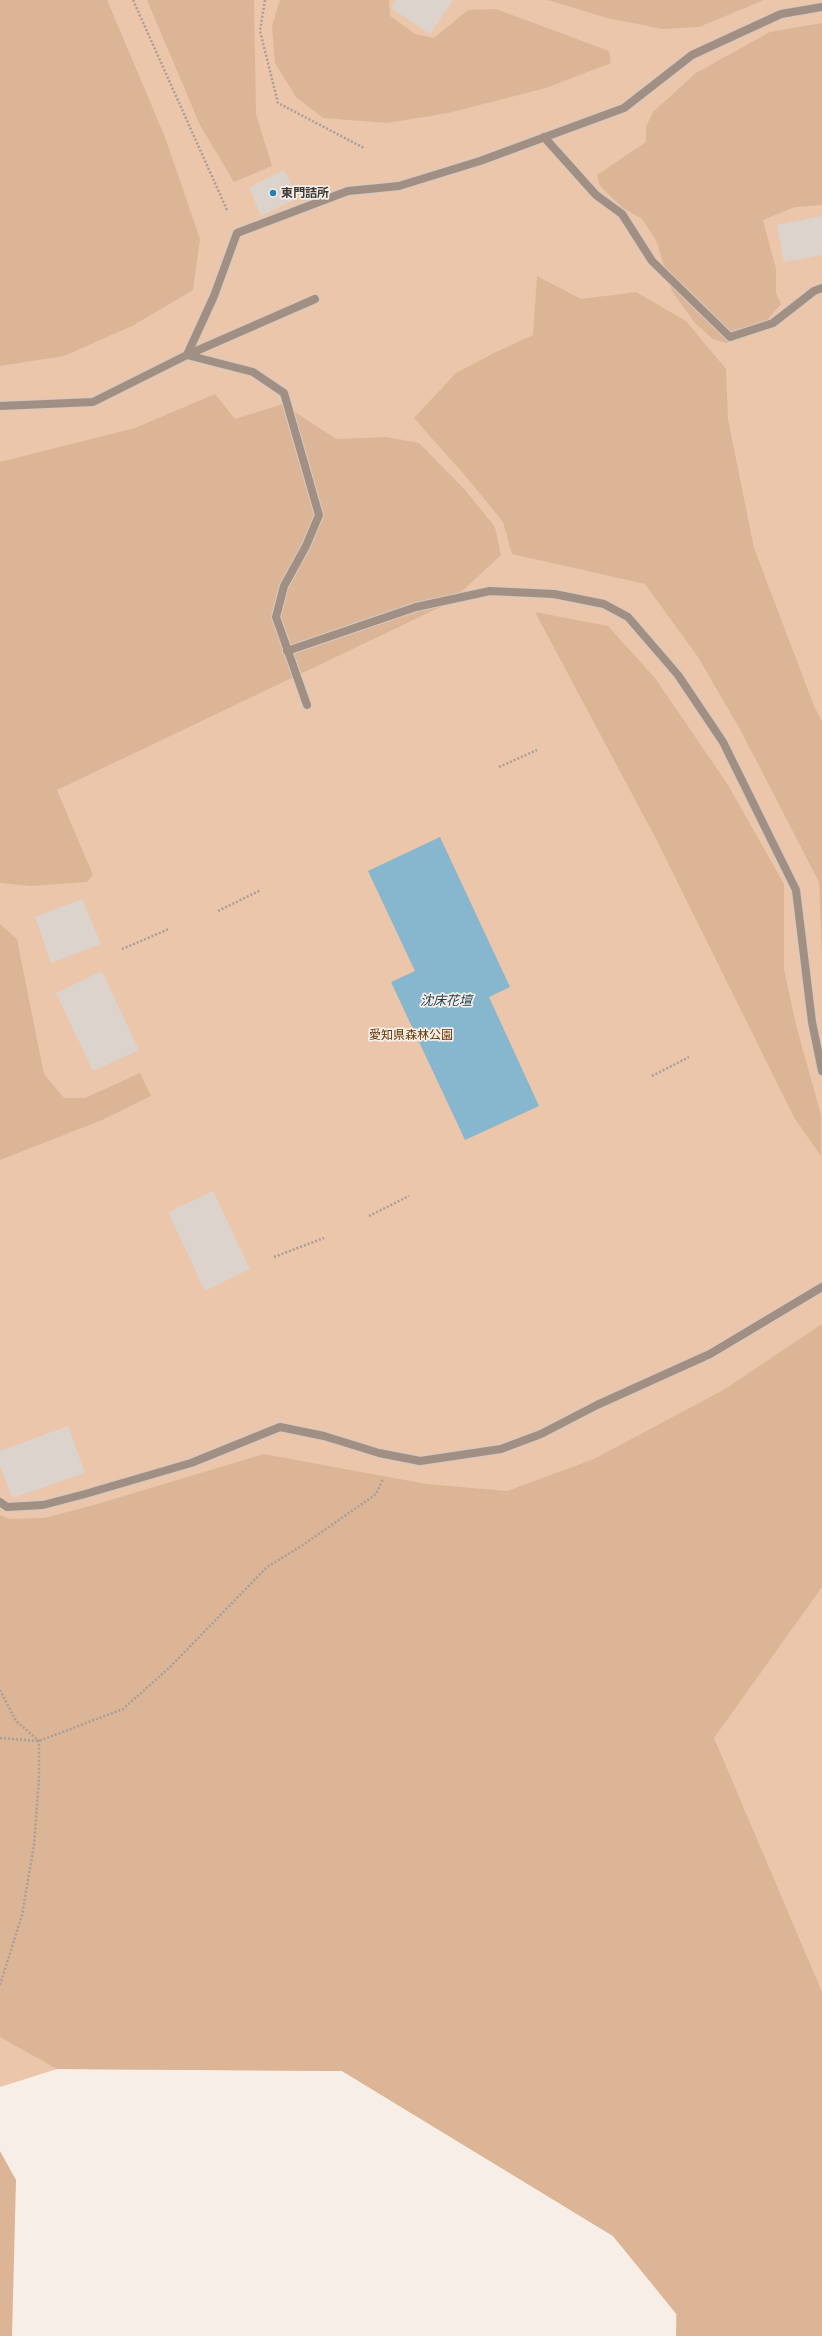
<!DOCTYPE html>
<meta charset="utf-8">
<style>
body{margin:0}
canvas{display:block;background:#f7eee7}
</style>
<canvas width="822" height="2336"></canvas>
<script>
const g = document.querySelector('canvas').getContext('2d');
g.lineJoin = 'round';
function paint(path, color) { g.fillStyle = color; g.fill(path, 'evenodd'); }
const poly = rows => new Path2D(rows.map(r => 'M' + r).join(''));
function trace(path, color, width, dash) { g.strokeStyle = color; g.lineWidth = width; g.lineCap = dash ? 'butt' : 'round'; g.setLineDash(dash || []); g.stroke(path); }
function drawText(font, color, halo, rows, align = 'center') {
  g.font = font + ' Commissioner,"Noto Sans JP",sans-serif'; g.lineWidth = 3.5; g.setLineDash([]); g.textBaseline = 'middle'; g.strokeStyle = halo; g.fillStyle = color; for (const [text, x, y, turn = 0] of rows) {
    g.save(); g.translate(x, y); g.rotate((+turn || 0) * Math.PI / 180); g.textAlign = isNaN(turn) ? turn : align; if (halo) g.strokeText(text, 0, 0); g.fillText(text, 0, 0); g.restore();
  }
}
const green = poly([
 [0,0,822,0,822,2336,676,2336,676,2314,613,2236,342,2071,57,2069,0,2087]
]);
const forest = poly([
 [0,0,107,0,165,137,200,239,193,290,132,326,64,356,0,366],
 [147,0,254,0,256,114,272,166,234,182,200,125],
 [280,0,389,0,390,16,415,34,434,38,468,10,496,9,609,51,611,63,546,88,448,113,387,123,323,118,296,97,275,63,272,26],
 [548,0,764,0,699,27,662,29,607,18],
 [822,23,822,205,795,207,763,220,776,269,776,293,781,304,767,320,747,337,726,343,713,339,695,323,672,291,656,240,642,219,623,208,600,186,597,175,646,142,646,127,653,112,696,73,770,32],
 [537,276,581,299,636,292,686,321,726,369,728,419,754,548,814,706,822,721,822,957,819,882,741,731,698,657,645,584,512,554,503,522,468,479,414,418,456,373,494,353,533,335],
 [215,394,235,419,283,404,336,439,387,437,419,443,465,490,495,527,501,555,449,603,57,790,93,875,87,882,31,886,0,883,0,462,135,428],
 [535,612,608,626,655,678,728,785,784,884,784,969,796,1025,821,1115,821,1156,795,1119,655,837],
 [0,924,17,939,44,1074,64,1098,85,1098,140,1073,151,1096,102,1120,0,1160],
 [822,1324,822,1587,714,1738,822,1992,822,2336,676,2336,677,2314,613,2236,342,2071,57,2069,0,2037,0,1515,10,1519,44,1518,94,1505,264,1454,426,1484,507,1491,594,1459,725,1389],
 [0,2151,16,2180,12,2336,0,2336]
]);
const water = poly([
 [440,837,510,987,489,997,539,1106,465,1140,391,982,415,971,368,871]
]);
const building = poly([
 [396,0,453,0,430,34,391,8],
 [284,170,298,198,261,216,249,187],
 [822,216,822,255,784,262,777,225],
 [82,899,101,944,51,963,35,917],
 [102,971,139,1050,93,1071,56,993],
 [213,1191,250,1269,205,1291,168,1212],
 [68,1426,85,1473,12,1498,0,1465,0,1451]
]);
const path = poly([
 [133,0,227,210],
 [265,0,260,31,278,103,364,148],
 [499,767,537,750],
 [218,911,261,890],
 [122,949,169,929],
 [652,1076,689,1057],
 [369,1216,409,1196],
 [274,1257,324,1238],
 [0,1690,16,1721,39,1741,39,1778,34,1845,22,1915,0,1985],
 [0,1738,39,1741,123,1709,169,1668,267,1567,303,1545,376,1494,383,1479]
]);
const lane = poly([
 [544,137,596,195,622,214,652,261,730,337,773,323,814,291,822,288],
 [187,355,253,372,284,393,319,515,306,546,284,586,276,617,307,705],
 [187,355,315,299],
 [0,406,93,402,187,355,214,296,237,233,348,191,399,186,480,161,624,108,692,55,781,14,822,7],
 [287,651,416,607,490,591,554,594,604,604,628,617,678,675,723,742,796,890,812,1022,822,1071],
 [0,1502,7,1507,43,1505,85,1494,191,1463,280,1427,324,1436,379,1453,420,1461,501,1449,541,1434,597,1405,710,1354,822,1287]
]);
const markers = [
 [273,193,4,"#2284af"]
];
const poiNames = [
 ["東門詰所",281,193]
];
const parkNames = [
 ["愛知県森林公園",411,1035]
];
const waterNames = [
 ["沈床花壇",446,1001]
];
paint(green, '#ebc6aa');
paint(forest, '#dcb596');
paint(water, '#87b6cf');
paint(building, '#dcd3cc');
trace(lane, '#d2cac4', 10);
trace(path, '#a69f9a', 2.5, [2, 2]);
trace(lane, '#a08f82', 8);
for (const [x, y, r, color] of markers) { const dot = new Path2D(); dot.arc(x, y, r, 0, 2 * Math.PI); g.fillStyle = color; g.fill(dot); trace(dot, '#f7eee7', 1.5); }
drawText('bold 12px', '#3d3936', '#f7eee7', poiNames, 'left');
drawText('12px', '#653400', '#f7eee7', parkNames);
drawText('italic 13px', '#163e51', '#f7eee7', waterNames);
</script>
